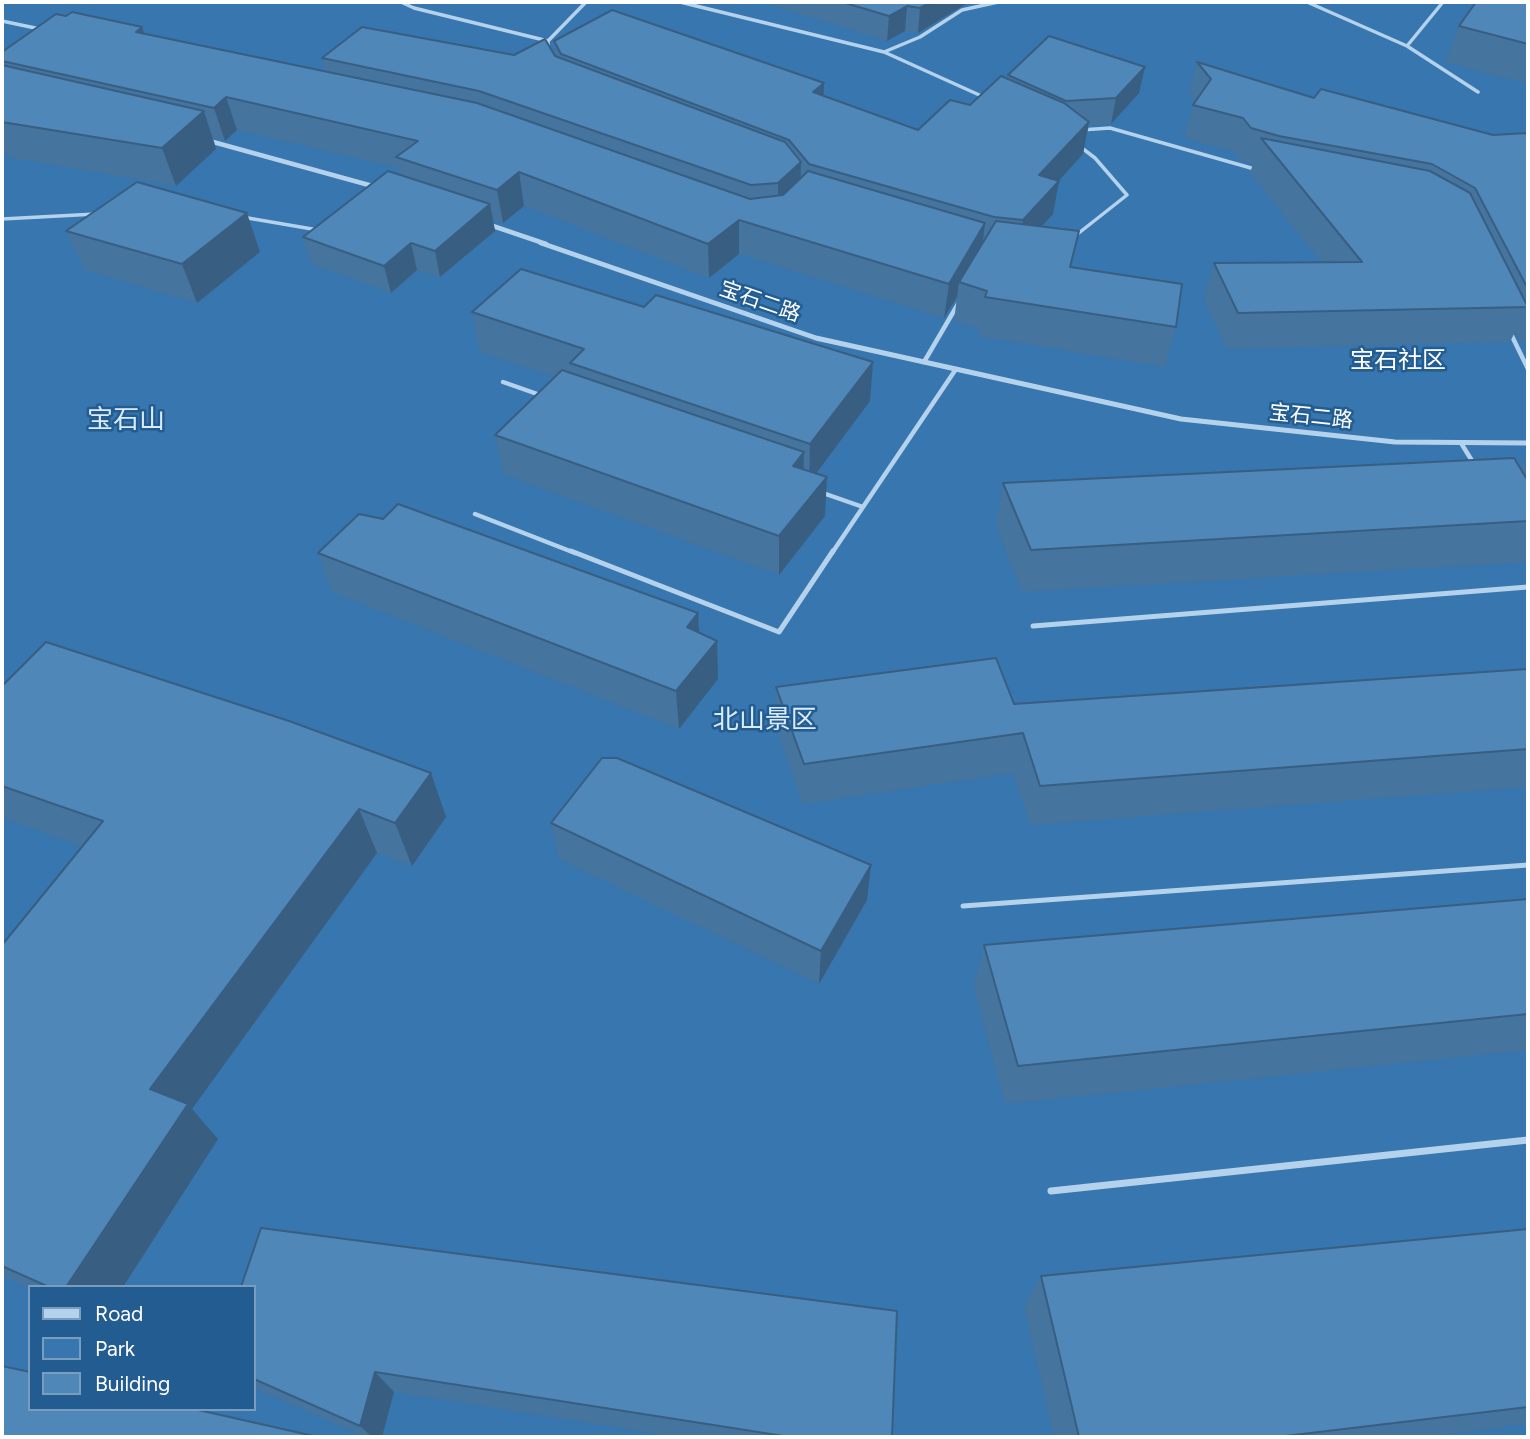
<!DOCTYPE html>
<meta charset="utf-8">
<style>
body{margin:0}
#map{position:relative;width:1530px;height:1439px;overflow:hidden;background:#235c91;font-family:Figtree,sans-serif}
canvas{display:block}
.frame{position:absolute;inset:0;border:4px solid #fff;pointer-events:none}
.legend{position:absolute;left:28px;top:1285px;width:228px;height:126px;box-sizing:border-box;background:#235c91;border:2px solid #7b9dbd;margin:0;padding:9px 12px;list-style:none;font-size:21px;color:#fff}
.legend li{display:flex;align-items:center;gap:14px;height:35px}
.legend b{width:35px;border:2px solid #7b9dbd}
</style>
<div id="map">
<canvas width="1530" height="1439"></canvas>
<div class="frame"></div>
<ul class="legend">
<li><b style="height:9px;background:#b5d2ec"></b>Road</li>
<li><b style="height:19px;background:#3776ae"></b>Park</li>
<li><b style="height:19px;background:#5087b9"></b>Building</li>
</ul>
</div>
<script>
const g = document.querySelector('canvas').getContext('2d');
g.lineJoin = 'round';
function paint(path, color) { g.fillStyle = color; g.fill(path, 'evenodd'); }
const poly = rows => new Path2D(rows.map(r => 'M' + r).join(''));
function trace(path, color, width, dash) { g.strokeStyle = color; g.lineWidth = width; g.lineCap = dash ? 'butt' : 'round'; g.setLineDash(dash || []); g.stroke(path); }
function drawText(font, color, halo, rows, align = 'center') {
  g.font = font + ' Figtree,"Noto Sans SC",sans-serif'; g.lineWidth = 5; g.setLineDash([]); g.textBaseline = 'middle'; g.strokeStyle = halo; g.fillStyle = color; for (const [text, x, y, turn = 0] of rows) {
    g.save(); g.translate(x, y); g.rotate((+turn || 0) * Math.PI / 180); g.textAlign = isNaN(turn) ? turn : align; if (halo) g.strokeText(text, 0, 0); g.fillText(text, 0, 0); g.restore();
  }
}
const green = poly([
 [2,2,1528,2,1528,1437,2,1437],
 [30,1287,254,1287,254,1409,30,1409]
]);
const serviceFar3 = poly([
 [401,2,414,8,548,41],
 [680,2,884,52,986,98],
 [1307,2,1407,46],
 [1443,2,1407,46,1478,92],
 [2,21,40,29],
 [548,50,548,41,586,2],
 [884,52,920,37,962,10,998,2],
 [1081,130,1110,128,1258,170],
 [242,217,318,230],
 [2,219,96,214],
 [1075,236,1127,195,1095,158,1078,145]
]);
const serviceFar2 = poly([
 [1510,332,1528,369],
 [924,362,958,304],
 [503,382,543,396],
 [1461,443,1474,464],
 [820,492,863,507],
 [475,514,575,553],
 [832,553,956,369]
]);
const serviceFar1 = poly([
 [571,551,779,632,833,551],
 [1033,626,1528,587],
 [963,906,1528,865]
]);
const service = poly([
 [1051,1191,1528,1140]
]);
const minorFar1 = poly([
 [206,140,376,187],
 [487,224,546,244]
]);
const minor = poly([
 [541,243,816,338,1181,419,1395,442,1528,443]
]);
const wall = poly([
 [763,2,969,2,918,33,905,31,887,41],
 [1528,2,1528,84,1445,62,1459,26],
 [66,16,142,27,145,34,325,72,322,58,556,56,554,41,824,83,823,96,918,130,970,105,1007,78,1008,75,1145,67,1139,93,1111,124,1089,125,1083,154,1058,181,1053,214,1041,226,1079,231,1071,267,1176,327,1165,367,979,336,980,329,954,321,957,297,944,318,739,254,709,278,524,206,503,223,493,220,495,231,440,277,417,270,391,293,311,264,303,237,400,175,399,168,237,130,225,141,213,138,216,149,176,186,2,156,2,52],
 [1197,62,1314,98,1493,135,1528,133,1528,342,1520,342,1515,332,1510,342,1226,349,1204,299,1214,263,1321,262,1250,173,1253,164,1241,161,1233,151,1184,138,1193,105,1195,102,1189,94],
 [66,231,260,252,197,303,84,270],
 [644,307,873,362,870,401,816,473,825,516,779,575,503,474,495,435,555,377,480,352,472,312],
 [1525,458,1528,458,1528,562,1022,592,996,526,1003,483,1520,468],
 [318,553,698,613,699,633,718,679,679,729,332,592],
 [1528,669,1528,787,1030,825,1013,773,803,804,776,728,776,687,1014,704],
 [2,686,446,817,412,866,377,853,192,1109,218,1139,123,1287,30,1287,30,1288,2,1276,2,945,83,847,2,818],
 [551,823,867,900,819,984,559,859],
 [1528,899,1528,1050,1005,1104,974,987,984,945],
 [1528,1229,1528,1424,1423,1437,1054,1437,1024,1306,1041,1276],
 [254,1287,892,1437,678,1437,394,1392,382,1437,365,1437,254,1388]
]);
const shadedWall = poly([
 [931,2,969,2,918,33,920,8],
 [907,6,905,31,887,41,889,16],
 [142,27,153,59,136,32],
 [1145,67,1139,93,1111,124,1116,98],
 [824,83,823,115,813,92],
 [226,97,237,130,225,141,214,108],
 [204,111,216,149,176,186,162,148],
 [1089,122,1083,154,1034,208,1039,175],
 [801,162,800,200,778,221,778,183],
 [519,172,524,206,503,223,497,190],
 [1059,181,1053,214,1018,252,1023,220],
 [490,204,495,231,440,277,435,251],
 [247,213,260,252,197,303,182,264],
 [739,220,739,254,709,278,708,244],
 [985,223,981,257,959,282,957,297,944,318,949,284],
 [411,243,417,270,391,293,384,266],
 [873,362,870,401,809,483,810,444],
 [804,452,803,491,793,466],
 [827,477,825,516,779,575,779,536],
 [698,613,700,652,687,627],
 [717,641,718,679,679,729,676,691],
 [431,773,446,817,412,866,395,823],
 [359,809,377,853,192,1109,218,1139,123,1287,66,1287,150,1089],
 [871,865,867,900,819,984,821,951],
 [375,1372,394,1392,382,1437,372,1437,360,1426]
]);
const building = poly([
 [842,2,931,2,920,8,907,6,889,16,842,2],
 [1476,2,1528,2,1528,44,1459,26,1476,2],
 [612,10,824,83,813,92,918,130,950,100,970,105,1001,76,1064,103,1089,122,1039,175,1059,181,1023,220,994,217,809,164,789,140,561,54,554,41,612,10],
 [72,12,142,27,136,32,477,103,750,199,783,195,808,171,985,223,949,284,739,220,708,244,519,172,497,190,396,157,418,141,226,97,214,108,2,61,2,52,56,14,66,16,72,12],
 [362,27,514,55,545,39,555,56,785,142,801,162,778,183,751,185,479,91,322,58,362,27],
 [1049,36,1145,67,1116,98,1066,101,1008,75,1049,36],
 [1197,62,1314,98,1321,89,1493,135,1528,133,1528,289,1475,188,1432,164,1279,136,1251,128,1243,118,1193,105,1211,79,1197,62],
 [2,65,204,111,162,148,2,122,2,65],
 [1261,138,1430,171,1470,193,1528,307,1238,313,1214,263,1362,262,1261,138],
 [388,171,490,204,435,251,411,243,384,266,303,237,388,171],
 [137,182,247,213,182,264,66,231,137,182],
 [996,221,1079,231,1070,267,1182,284,1176,327,985,297,987,291,959,282,996,221],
 [521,269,644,307,656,295,873,362,810,444,570,363,584,349,472,312,521,269],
 [562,370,804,452,793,466,827,477,779,536,495,435,562,370],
 [1514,458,1528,481,1528,521,1031,550,1003,483,1514,458],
 [398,504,698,613,687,627,717,641,676,691,318,553,359,514,383,519,398,504],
 [46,642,289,721,431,773,395,823,359,809,150,1089,188,1104,66,1287,49,1287,2,1266,2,945,103,821,2,786,2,686,46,642],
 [996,658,1014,704,1528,669,1528,749,1040,786,1023,733,804,764,776,687,996,658],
 [602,758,617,758,871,865,821,951,551,823,602,758],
 [1528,899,1528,1014,1018,1066,984,945,1528,899],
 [261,1228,897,1311,892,1437,790,1437,375,1372,360,1426,254,1379,254,1287,241,1287,261,1228],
 [1528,1229,1528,1407,1277,1437,1079,1437,1041,1276,1528,1229],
 [2,1366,30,1372,30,1409,194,1409,318,1437,2,1437,2,1366]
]);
const farStreetnames = [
 ["宝石二路",760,302,19],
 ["宝石二路",1311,417,6]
];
const farQuarternames = [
 ["宝石社区",1398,361]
];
const parkNames = [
 ["宝石山",126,420],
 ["北山景区",765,720]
];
paint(green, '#3776ae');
trace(serviceFar3, '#b5d2ec', 3.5);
trace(serviceFar2, '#b5d2ec', 4.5);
trace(serviceFar1, '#b5d2ec', 5);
trace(service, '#b5d2ec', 7);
trace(minorFar1, '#b5d2ec', 4.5);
trace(minor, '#b5d2ec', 5);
paint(wall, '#45749f');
paint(shadedWall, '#385e82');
paint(building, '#5087b9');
trace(building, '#385e82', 2);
drawText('21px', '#fff', '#235c91', farStreetnames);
drawText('24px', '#fff', '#235c91', farQuarternames);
drawText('26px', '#daebf9', '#235c91', parkNames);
</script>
